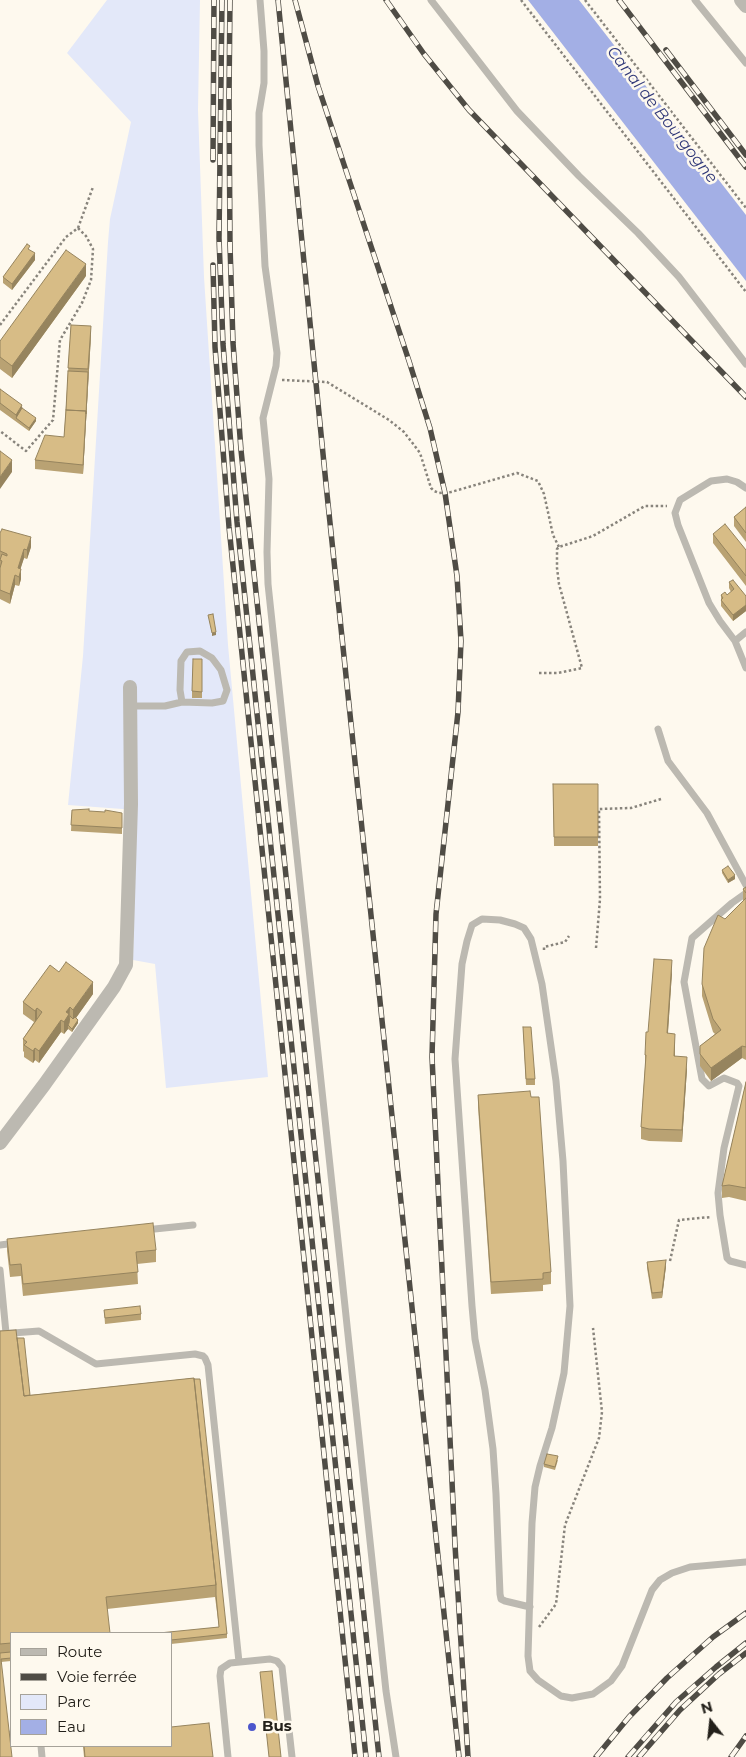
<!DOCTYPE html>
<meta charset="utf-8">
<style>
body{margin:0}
#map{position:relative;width:746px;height:1757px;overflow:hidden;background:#fef9ee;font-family:Montserrat,sans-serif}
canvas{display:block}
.legend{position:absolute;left:10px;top:1632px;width:162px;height:115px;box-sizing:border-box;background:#fef9ee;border:1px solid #a6a299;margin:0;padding:6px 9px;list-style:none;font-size:15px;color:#23201a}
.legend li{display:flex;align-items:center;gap:10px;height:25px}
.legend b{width:25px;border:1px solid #a6a299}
.north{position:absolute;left:686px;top:1697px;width:50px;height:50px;-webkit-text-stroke:4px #fef9ee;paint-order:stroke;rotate:344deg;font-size:14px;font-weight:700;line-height:20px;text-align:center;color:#23201a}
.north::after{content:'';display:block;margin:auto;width:18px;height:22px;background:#23201a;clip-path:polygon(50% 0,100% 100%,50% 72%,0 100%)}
</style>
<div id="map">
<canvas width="746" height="1757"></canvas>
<ul class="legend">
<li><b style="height:6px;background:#bcb9b1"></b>Route</li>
<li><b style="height:6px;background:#4f4c45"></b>Voie ferrée</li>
<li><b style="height:14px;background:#e3e8f9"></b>Parc</li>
<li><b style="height:14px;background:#a3afe5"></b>Eau</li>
</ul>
<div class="north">N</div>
</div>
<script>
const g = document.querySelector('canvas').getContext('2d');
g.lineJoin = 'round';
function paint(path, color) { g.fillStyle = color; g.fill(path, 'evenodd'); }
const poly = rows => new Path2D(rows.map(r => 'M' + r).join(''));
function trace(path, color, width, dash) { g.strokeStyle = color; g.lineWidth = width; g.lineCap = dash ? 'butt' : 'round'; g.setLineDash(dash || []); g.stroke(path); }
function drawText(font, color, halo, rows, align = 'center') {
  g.font = font + ' Montserrat,sans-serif'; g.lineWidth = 5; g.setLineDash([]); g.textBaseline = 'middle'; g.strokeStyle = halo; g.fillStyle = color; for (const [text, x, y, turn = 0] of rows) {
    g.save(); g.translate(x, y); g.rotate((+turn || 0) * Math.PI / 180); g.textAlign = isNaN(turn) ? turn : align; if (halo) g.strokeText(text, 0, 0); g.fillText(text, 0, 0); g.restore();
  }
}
const green = poly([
 [107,0,200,0,198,110,204,277,228,645,268,1077,166,1088,155,964,133,960,136,810,68,805,83,656,108,242,110,219,131,122,67,53]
]);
const water = poly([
 [528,0,579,0,746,215,746,281]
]);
const path = poly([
 [521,0,746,292],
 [585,0,746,208],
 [78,228,93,187],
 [0,325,66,237,78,228,86,236,93,249,91,280,82,303,60,340,53,420,26,451,0,431],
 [282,380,327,382,389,420,404,432,420,453,431,488,434,491,439,493,451,492,517,473,538,481,544,494,553,535,559,547],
 [539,673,558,673,582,668,559,584,557,568,557,549,559,547,593,536,645,506,667,506],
 [596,948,600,899,599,809,631,808,661,799],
 [544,950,544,947,565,942,569,936],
 [670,1261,679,1220,711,1217],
 [539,1627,556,1604,565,1525,599,1438,602,1412,593,1328]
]);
const service = poly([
 [260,0,264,51,264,83,259,113,259,145,265,266,277,353,276,366,263,418,269,479,267,552,268,584,386,1691,396,1757],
 [431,0,517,111,579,176,638,233,679,277,746,364],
 [695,0,746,63],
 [746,632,735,641,746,668],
 [735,641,720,621,709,603,678,525,675,513,680,500,711,481,727,479,737,482,746,488],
 [130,706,165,706,182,702,212,703,223,701,227,690,221,670,212,658,200,651,187,652,181,661,180,690,182,702],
 [658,729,668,761,707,813,746,885],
 [746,893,732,903,692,938,684,982,702,1079,709,1086,724,1078,737,1083,739,1086,724,1148,718,1193,720,1215,727,1258,730,1261,746,1265],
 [145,1230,193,1225],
 [0,1245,15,1243],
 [0,1270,6,1333],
 [0,1334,39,1331,96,1364,195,1354,203,1356,205,1358,208,1365,239,1662],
 [530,1607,505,1601,501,1599,500,1594,496,1494,493,1449,485,1390,475,1339,472,1306,455,1059,462,964,467,941,472,925,482,919,500,920,515,924,524,928,531,939,542,984,556,1081,563,1161,570,1306,564,1373,552,1428,540,1466,535,1487,532,1523,528,1656,530,1671,538,1680,561,1696,572,1698,593,1694,611,1681,622,1666,652,1590,660,1580,672,1573,690,1567,746,1562],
 [10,1734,11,1734],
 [41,1746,42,1757],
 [228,1757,220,1676,221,1669,230,1663,270,1659,277,1661,282,1667,292,1757]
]);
const minor = poly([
 [741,0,746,6],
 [0,1143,44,1085,114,987,126,965,131,804,130,687]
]);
const rail = poly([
 [222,0,219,238,223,344,237,522,366,1757],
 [230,0,229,97,230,245,233,343,241,450,379,1757],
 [278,0,327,494,459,1757],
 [295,0,318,86,409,361,430,428,445,493,457,576,461,641,458,712,436,914,432,1057,455,1545,468,1757],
 [386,0,424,54,469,110,746,397],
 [619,0,746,167],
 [666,50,746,155],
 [213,160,214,0],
 [213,265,215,347,229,527,355,1757],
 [596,1757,629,1717,667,1678,713,1637,746,1613],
 [628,1757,676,1702,716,1667,746,1643],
 [639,1757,680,1710,719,1674,746,1653],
 [731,1757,746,1736]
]);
const wall = poly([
 [30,250,35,260,12,290,3,283,3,277],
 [86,276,12,378,0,369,0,341],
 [71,325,91,335,83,474,35,469,35,460,64,437],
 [0,389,36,421,29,431,0,410],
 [746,507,746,542,734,526,734,517],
 [0,533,31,547,27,559,24,558,20,569,21,579,19,586,15,585,10,604,0,599],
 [713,534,746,550,746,586,713,543],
 [729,582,746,596,746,611,733,621,721,606,721,595,727,595,731,592,729,588],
 [202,659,202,698,192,698,192,691],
 [553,784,598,784,598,846,554,846],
 [72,810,89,811,122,820,122,834,71,831],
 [722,870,735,879,728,883,722,873],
 [746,887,746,1060,742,1058,711,1081,700,1066,700,1046,715,1034,713,1032,702,996,702,984,743,901,743,889],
 [672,972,668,1033,675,1046,675,1056,687,1069,682,1142,649,1141,641,1139,641,1127,645,1067,645,1055,648,1032],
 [93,994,76,1018,78,1023,72,1032,68,1029,64,1034,61,1032,39,1063,35,1060,33,1063,24,1057,24,1052,23,1051,23,1039,34,1022,23,1014,23,1002],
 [523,1027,535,1079,535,1085,526,1085],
 [746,1082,746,1201,729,1197,722,1198,722,1186],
 [478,1095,531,1097,551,1272,551,1284,543,1285,543,1291,491,1294,478,1107],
 [7,1239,156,1250,156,1262,137,1264,138,1284,23,1296,21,1276,10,1277,7,1251],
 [647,1262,666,1266,662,1298,652,1299,647,1268],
 [104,1310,141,1314,141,1320,105,1324],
 [0,1331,17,1338,30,1395,194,1378,227,1634,227,1638,171,1644,171,1633,219,1627,215,1597,107,1609,11,1633,11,1661,1,1662,0,1757],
 [558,1460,555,1470,544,1467,544,1464],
 [83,1746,171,1746,213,1757,84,1757]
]);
const shadedWall = poly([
 [35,253,35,260,12,290,12,284],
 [86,264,86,276,12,378,12,366],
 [91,326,91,335,83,474,83,465],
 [22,405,22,411,16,418,16,421,16,415],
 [36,418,36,421,29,431,29,428],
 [12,460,12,472,0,489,0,477],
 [31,537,31,547,27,559,27,550],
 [24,549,24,558,18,577,18,568],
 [21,569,21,579,19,586,19,577],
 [15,575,15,585,10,604,10,594],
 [746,605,746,611,733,621,733,615],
 [216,632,216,635,212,636,212,633],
 [735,875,735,879,728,883,728,880],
 [672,960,672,972,667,1045,667,1033],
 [93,982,93,994,73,1022,73,1010],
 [70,1007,69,1026,68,1025,68,1029,64,1034,64,1022,66,1012],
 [37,1008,37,1020,35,1023,35,1011],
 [61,1020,61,1032,39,1063,39,1051],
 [78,1020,78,1023,72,1032,72,1029],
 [675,1034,675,1046,674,1068,674,1056],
 [742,1046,742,1058,711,1081,711,1068],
 [35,1048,35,1060,33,1063,33,1051],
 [687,1057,687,1069,682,1142,682,1130],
 [666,1260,666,1266,662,1298,662,1292]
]);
const building = poly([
 [27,244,30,246,28,249,35,253,12,284,3,277,27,244],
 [66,250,86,264,12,366,0,357,0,341,66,250],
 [71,325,91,326,88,369,68,368,71,325],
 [68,371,88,372,86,414,86,411,66,410,68,371],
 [0,389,22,405,16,415,0,403,0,389],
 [22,408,36,418,29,428,16,418,22,408],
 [66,410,86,411,83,465,35,460,45,435,64,437,66,410],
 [0,451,12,460,0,477,0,451],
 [746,507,746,533,734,517,746,507],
 [725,524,746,550,746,576,713,534,725,524],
 [2,529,31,537,27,550,24,549,18,568,21,569,19,577,15,575,10,594,0,590,0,568,2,561,0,560,2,554,7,556,7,554,0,551,0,533,2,529],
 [733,580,746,596,746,605,733,615,721,600,723,598,721,595,725,592,727,595,734,589,729,582,733,580],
 [213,614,216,632,212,633,208,615,213,614],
 [193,659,202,659,202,692,192,691,193,659],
 [553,784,598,784,598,837,554,837,553,784],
 [89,809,89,811,105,812,105,810,122,813,122,828,71,825,72,810,89,809],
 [728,866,735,875,728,880,722,870,728,866],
 [746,887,746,893,743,889,746,887],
 [746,898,746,1047,742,1046,711,1068,700,1054,700,1046,721,1030,713,1019,702,984,704,948,718,915,725,919,746,898],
 [654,959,672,960,667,1033,675,1034,674,1056,687,1057,682,1130,649,1129,641,1127,646,1055,645,1055,646,1032,648,1032,654,959],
 [66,962,93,982,73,1010,70,1007,66,1012,69,1014,64,1022,61,1020,39,1051,35,1048,33,1051,24,1045,27,1042,23,1039,42,1012,37,1008,35,1011,23,1002,50,965,59,972,66,962],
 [70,1016,73,1019,75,1017,78,1020,72,1029,68,1025,69,1023,70,1016],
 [523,1027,531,1027,535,1079,526,1079,523,1027],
 [746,1082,746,1188,729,1185,722,1186,746,1082],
 [530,1091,531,1097,539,1097,551,1272,543,1273,543,1279,491,1282,478,1095,530,1091],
 [153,1223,156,1250,136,1252,138,1272,23,1284,21,1264,10,1265,7,1239,153,1223],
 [666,1260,662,1292,652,1293,647,1262,666,1260],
 [140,1306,141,1314,105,1318,104,1310,140,1306],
 [16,1330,24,1396,194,1378,216,1585,106,1597,110,1633,11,1633,11,1643,0,1644,0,1331,16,1330],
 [17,1338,24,1338,30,1395,24,1396,17,1338],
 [194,1379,200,1379,227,1634,171,1640,171,1633,159,1633,219,1627,216,1595,216,1585,194,1379],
 [547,1454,558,1456,555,1467,544,1464,547,1454],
 [11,1652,11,1658,1,1659,12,1757,0,1757,0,1653,11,1652],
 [272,1671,281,1757,269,1757,260,1672,272,1671],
 [209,1723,213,1757,85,1757,84,1746,171,1746,171,1727,209,1723]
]);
const markers = [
 [252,1727,5,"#4c56cc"]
];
const poiNames = [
 ["Bus",262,1727]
];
const waterNames = [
 ["Canal de Bourgogne",662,115,52]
];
paint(green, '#e3e8f9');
paint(water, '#a3afe5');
trace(path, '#88847c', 2.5, [2.5, 2.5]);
trace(service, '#bcb9b1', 7);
trace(minor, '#bcb9b1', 14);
trace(rail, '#4f4c45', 5.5);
trace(rail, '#fef9ee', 4, [11]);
paint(wall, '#b9a273');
paint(shadedWall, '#96845e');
paint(building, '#d7bc86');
trace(building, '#96845e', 1);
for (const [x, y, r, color] of markers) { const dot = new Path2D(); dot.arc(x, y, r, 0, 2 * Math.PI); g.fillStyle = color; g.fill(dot); trace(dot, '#fef9ee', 2); }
drawText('bold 15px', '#23201a', '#fef9ee', poiNames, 'left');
drawText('italic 16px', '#313979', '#fef9ee', waterNames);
</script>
